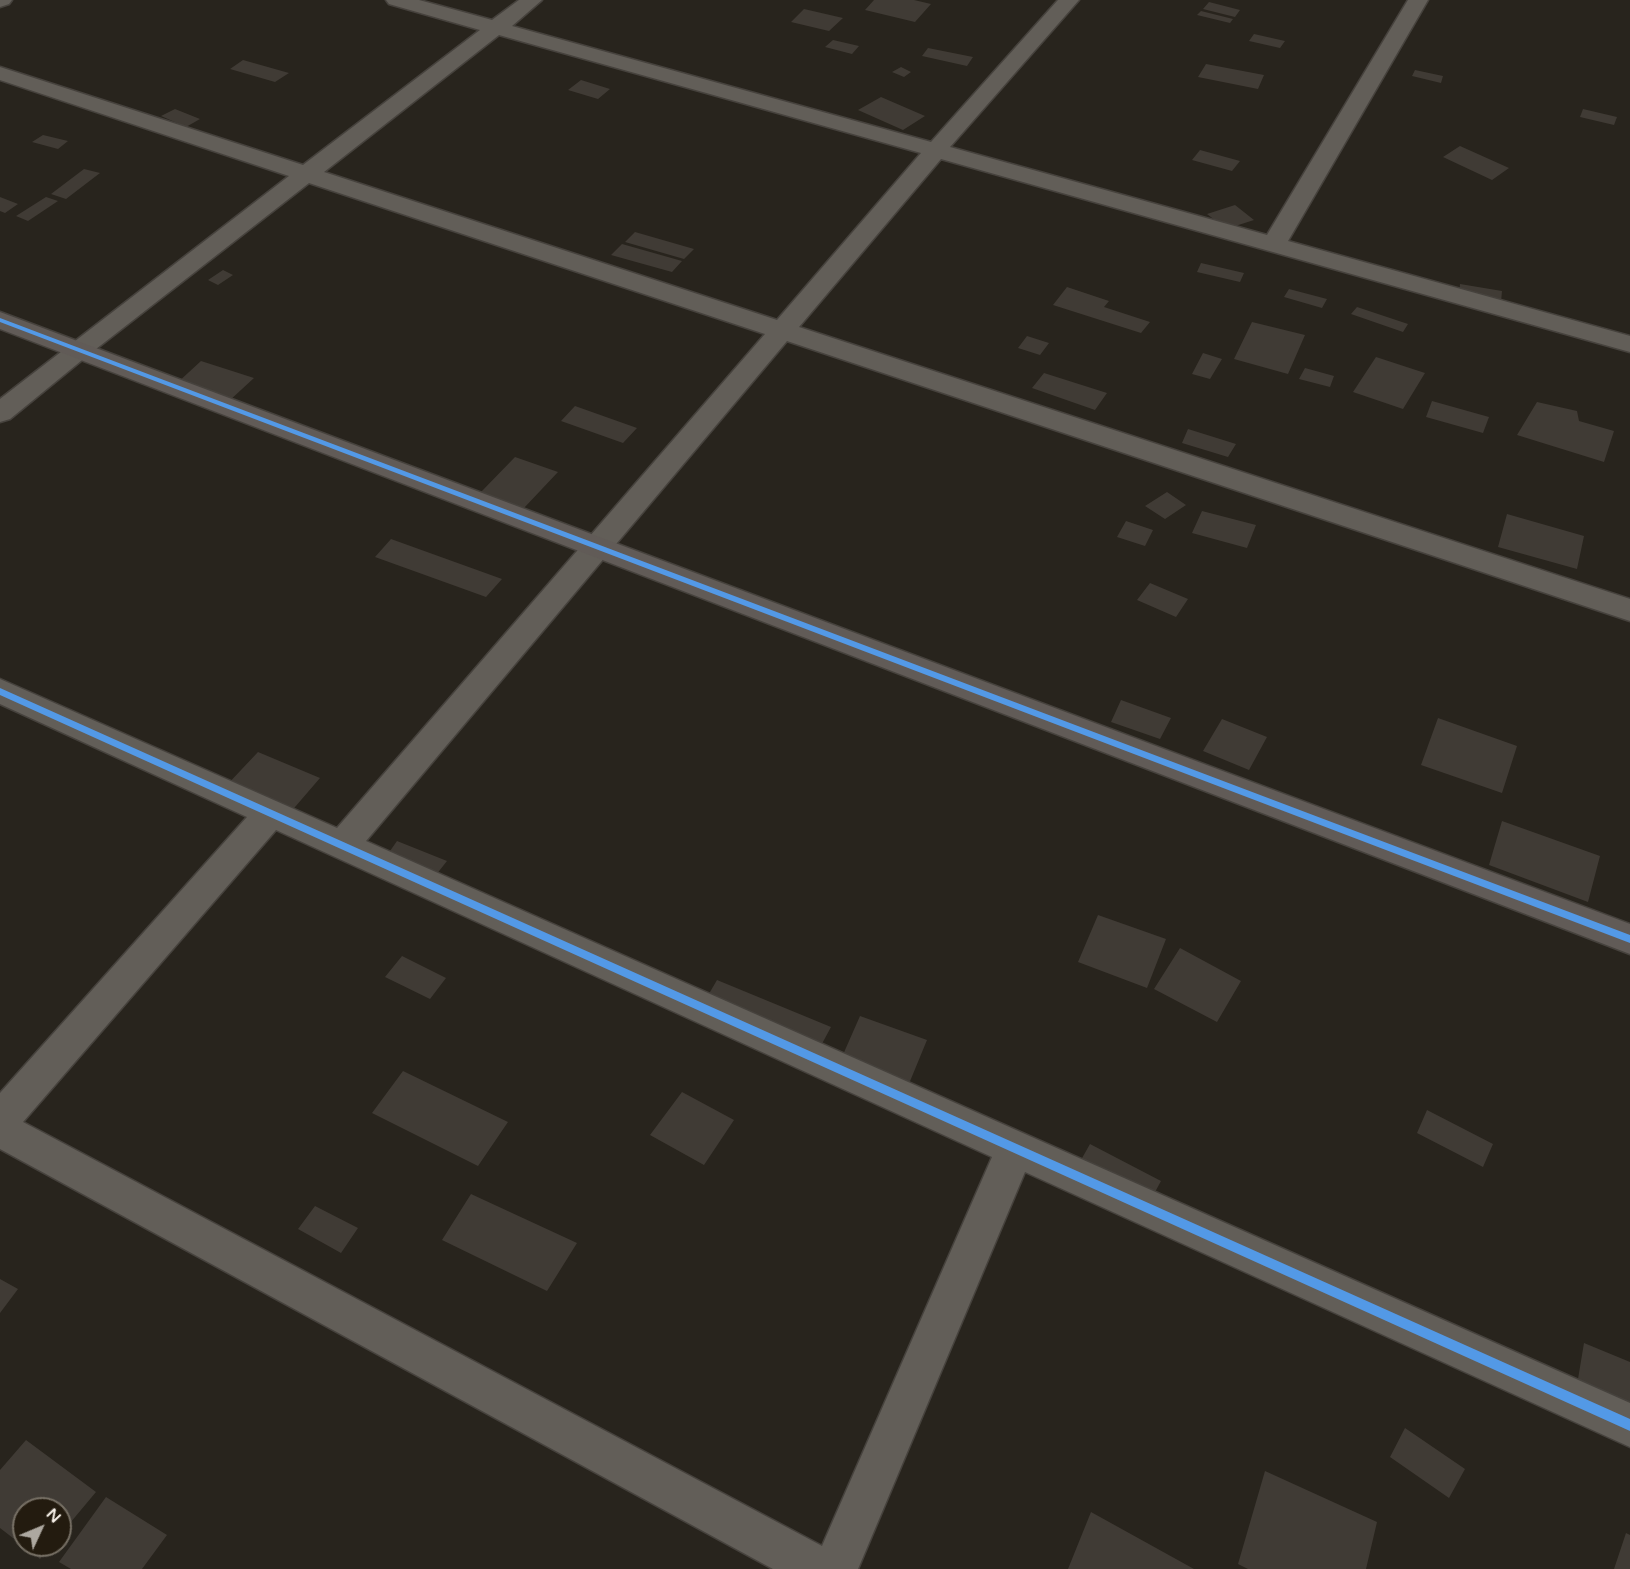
<!DOCTYPE html>
<style>
body{margin:0}
#map{position:relative;width:1630px;height:1569px;overflow:hidden;background:#28241d;font-family:"Varela Round",sans-serif}
canvas{display:block}
.north{position:absolute;left:12px;top:1497px;width:60px;height:60px;box-sizing:border-box;background:#231b0f;border:2px solid #777065;border-radius:50%;rotate:46deg;font-size:16px;font-weight:700;line-height:24px;text-align:center;color:#f5efe7}
.north::after{content:'';display:block;margin:auto;width:21px;height:27px;background:#ada8a0;clip-path:polygon(50% 0,100% 100%,50% 72%,0 100%)}
</style>
<div id="map">
<canvas width="1630" height="1569"></canvas>
<div class="north">N</div>
</div>
<script>
const g = document.querySelector('canvas').getContext('2d');
g.lineJoin = 'round';
function paint(path, color) { g.fillStyle = color; g.fill(path, 'evenodd'); }
const poly = rows => new Path2D(rows.map(r => 'M' + r).join(''));
function trace(path, color, width, dash) { g.strokeStyle = color; g.lineWidth = width; g.lineCap = dash ? 'butt' : 'round'; g.setLineDash(dash || []); g.stroke(path); }
const building = poly([
 [874,0,914,0,931,4,915,22,865,10],
 [1209,2,1240,10,1235,17,1203,9],
 [804,9,843,18,829,31,791,22],
 [1201,11,1233,19,1230,23,1197,15],
 [1254,34,1285,41,1280,48,1249,41],
 [833,40,859,46,852,54,825,47],
 [928,48,973,57,967,66,922,56],
 [243,60,289,73,275,82,230,69],
 [1206,64,1264,75,1258,89,1198,77],
 [901,67,911,72,904,77,892,72],
 [1415,70,1443,76,1441,83,1412,76],
 [581,80,610,89,598,99,568,90],
 [881,97,925,116,903,130,858,110],
 [175,109,200,119,186,127,161,116],
 [1583,109,1617,117,1614,125,1580,117],
 [43,135,68,141,58,149,32,142],
 [1460,146,1509,168,1492,180,1443,157],
 [1200,150,1240,161,1232,171,1192,160],
 [84,169,100,173,66,199,51,194],
 [0,197,18,204,5,213,0,211],
 [46,197,58,201,28,221,16,216],
 [1235,205,1254,220,1226,229,1207,214],
 [635,232,694,249,684,259,625,242],
 [622,244,682,261,672,272,611,255],
 [1201,263,1244,273,1240,282,1197,272],
 [223,270,233,275,218,285,208,280],
 [1460,284,1502,291,1501,302,1459,295],
 [1067,287,1109,301,1104,307,1150,322,1141,333,1053,305],
 [1289,289,1327,299,1322,308,1284,297],
 [1357,307,1408,324,1403,332,1351,314],
 [1252,322,1305,335,1288,374,1234,359],
 [1027,336,1049,343,1040,355,1018,348],
 [1203,353,1222,359,1210,379,1192,374],
 [1376,357,1425,373,1403,409,1353,392],
 [201,361,254,378,229,401,176,384],
 [1305,368,1334,376,1330,387,1299,379],
 [1044,373,1107,393,1095,410,1032,388],
 [1432,401,1489,417,1483,433,1426,417],
 [1537,402,1577,411,1579,421,1614,431,1604,462,1517,435],
 [575,406,637,428,623,443,561,421],
 [1188,429,1236,444,1228,457,1182,443],
 [515,457,558,472,524,508,481,492],
 [1167,492,1186,505,1165,519,1145,506],
 [1202,511,1256,525,1247,548,1192,533],
 [1507,514,1584,536,1577,569,1498,547],
 [1126,521,1153,530,1145,546,1117,537],
 [391,539,502,579,486,597,375,557],
 [1150,583,1188,599,1176,617,1137,600],
 [1121,700,1171,718,1160,739,1111,722],
 [1438,718,1517,746,1502,793,1421,765],
 [1222,719,1267,737,1249,770,1203,751],
 [258,752,320,778,289,814,225,787],
 [1502,821,1600,856,1588,902,1489,865],
 [397,841,447,861,432,880,383,861],
 [1098,915,1166,939,1147,988,1078,962],
 [1180,948,1241,981,1217,1022,1154,989],
 [402,956,446,978,430,999,385,977],
 [717,980,831,1027,817,1053,703,1004],
 [860,1016,927,1040,906,1091,838,1066],
 [403,1071,508,1122,478,1166,372,1113],
 [682,1092,734,1120,704,1165,650,1135],
 [1427,1110,1493,1144,1483,1167,1417,1133],
 [1090,1144,1161,1181,1148,1205,1077,1167],
 [471,1194,577,1243,547,1291,442,1240],
 [315,1206,358,1228,341,1253,298,1229],
 [0,1279,18,1289,0,1313],
 [1584,1343,1630,1362,1630,1414,1576,1391],
 [1405,1428,1465,1469,1449,1498,1390,1457],
 [26,1440,96,1492,60,1535,60,1509,24,1509,24,1545,52,1545,40,1559,0,1528,0,1470],
 [1265,1471,1377,1522,1366,1569,1248,1569,1238,1564],
 [106,1497,167,1535,142,1569,71,1569,59,1562],
 [1091,1512,1194,1569,1068,1569],
 [1626,1533,1630,1535,1630,1569,1614,1569]
]);
const street = poly([
 [0,0,12,0,9,4,0,7,0,0],
 [386,0,419,0,492,20,519,0,542,0,512,26,931,142,1058,0,1079,0,950,147,1267,235,1408,0,1428,0,1288,241,1630,336,1630,352,941,159,799,327,1630,599,1630,621,787,341,366,841,1630,1403,1630,1447,1025,1172,858,1569,773,1569,0,1149,0,1093,247,817,0,704,0,679,337,828,765,334,309,183,87,356,10,419,0,422,0,399,289,176,0,80,0,67,303,165,480,30,389,4,386,0],
 [499,35,921,153,777,320,324,172,499,35],
 [276,830,992,1157,822,1546,23,1122,276,830]
]);
const secondary = poly([
 [0,312,1630,924,1630,954,0,329,0,312]
]);
const cycleway = poly([
 [0,318,1630,935,1630,943,0,322,0,318],
 [0,688,1630,1419,1630,1431,0,695,0,688]
]);
paint(building, '#403b35');
trace(street, '#46423d', 3);
trace(secondary, '#46423d', 3);
paint(street, '#625e58');
paint(secondary, '#615b57');
paint(cycleway, '#5399e6');
</script>
